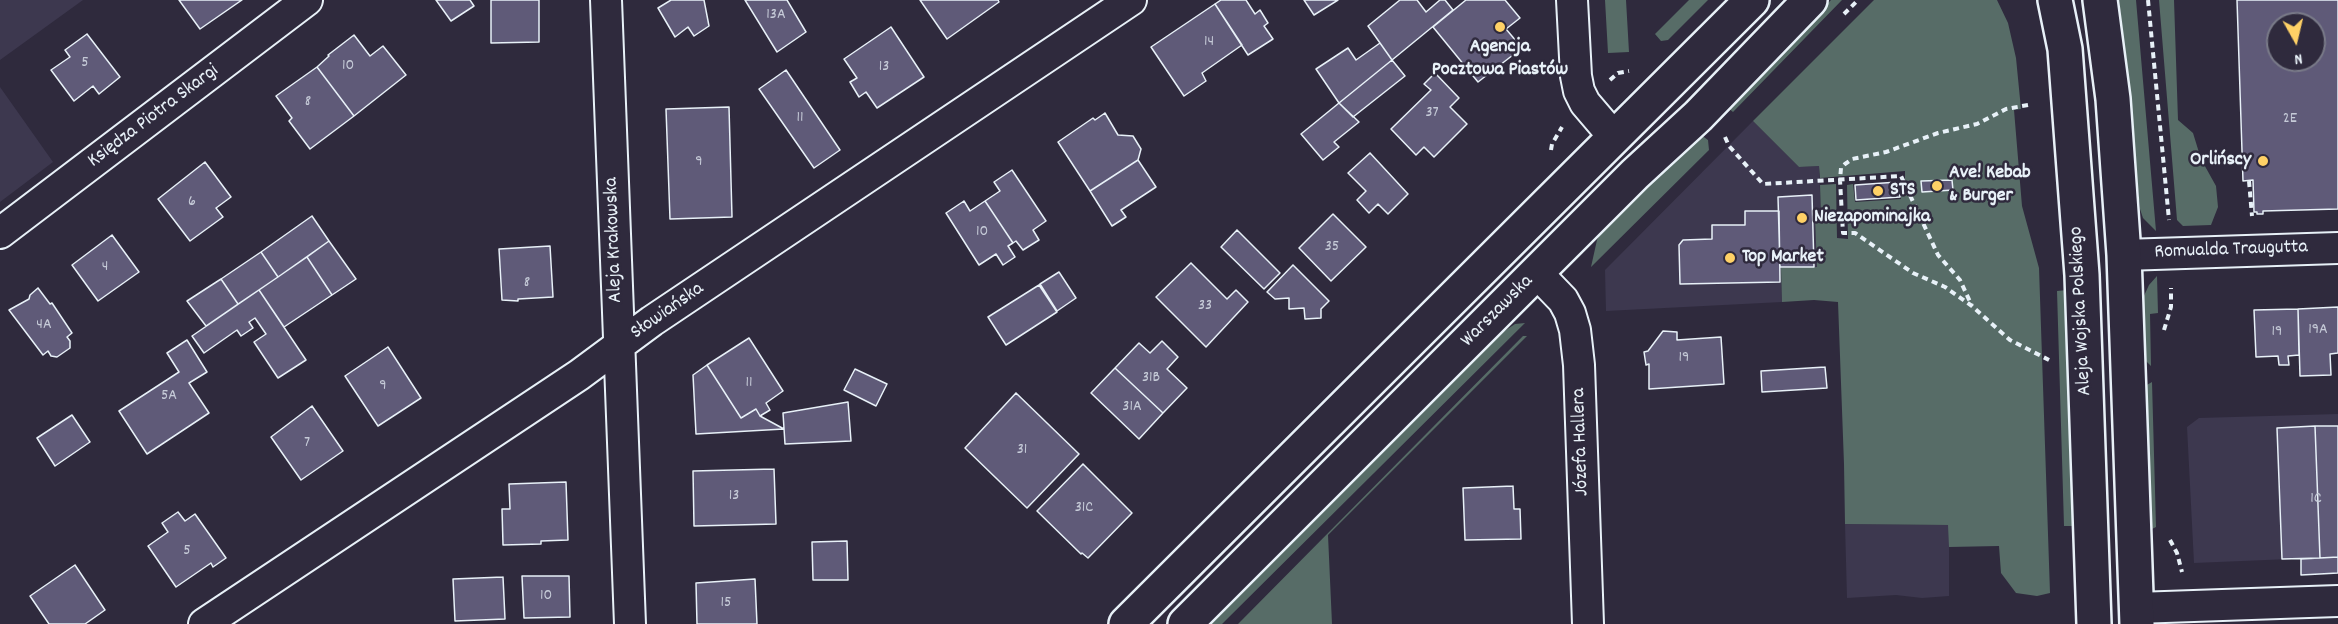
<!DOCTYPE html>
<meta charset="utf-8">
<style>
body{margin:0}
#map{position:relative;width:2338px;height:624px;overflow:hidden;background:#2f2a3d;font-family:Dekko,sans-serif}
canvas{display:block}
.north{position:absolute;left:2266px;top:12px;width:60px;height:60px;box-sizing:border-box;background:#2f2a3d;border:2px solid #797a88;border-radius:50%;rotate:172deg;font-size:16px;font-weight:700;line-height:24px;text-align:center;color:#e8f1f8}
.north::after{content:'';display:block;margin:auto;width:21px;height:27px;background:#ffd166;clip-path:polygon(50% 0,100% 100%,50% 72%,0 100%)}
</style>
<div id="map">
<canvas width="2338" height="624"></canvas>
<div class="north">N</div>
</div>
<script>
const g = document.querySelector('canvas').getContext('2d');
g.lineJoin = 'round';
function paint(path, color) { g.fillStyle = color; g.fill(path, 'evenodd'); }
const poly = rows => new Path2D(rows.map(r => 'M' + r).join(''));
function trace(path, color, width, dash) { g.strokeStyle = color; g.lineWidth = width; g.lineCap = dash ? 'butt' : 'round'; g.setLineDash(dash || []); g.stroke(path); }
function drawText(font, color, halo, rows, align = 'center') {
  g.font = font + ' Dekko,sans-serif'; g.lineWidth = 5; g.setLineDash([]); g.textBaseline = 'middle'; g.strokeStyle = halo; g.fillStyle = color; for (const [text, x, y, turn = 0] of rows) {
    g.save(); g.translate(x, y); g.rotate((+turn || 0) * Math.PI / 180); g.textAlign = isNaN(turn) ? turn : align; if (halo) g.strokeText(text, 0, 0); g.fillText(text, 0, 0); g.restore();
  }
}
const built = poly([
 [0,0,83,0,0,60],
 [0,87,53,162,0,202],
 [1753,121,1799,167,1819,166,1821,219,1815,219,1817,267,1781,268,1782,302,1606,311,1605,270],
 [2338,414,2338,557,2194,563,2187,427,2199,418],
 [1845,524,1949,525,1949,596,1922,598,1896,595,1847,598]
]);
const green = poly([
 [1605,0,1626,0,1629,52,1608,53],
 [1689,0,1708,0,1668,40,1661,41,1655,34],
 [1831,0,1842,0,1733,112,1728,108],
 [1874,0,1997,0,2008,23,2016,58,2021,109,2014,110,2022,206,2039,268,2050,593,2037,596,2016,593,2001,573,1999,546,1949,547,1948,525,1845,524,1844,464,1838,302,1814,300,1782,302,1781,268,1817,267,1815,219,1821,218,1820,185,1836,184,1837,238,1848,239,1847,185,1853,184,1855,202,1901,199,1900,181,1905,181,1905,171,1820,178,1819,166,1799,167,1753,121],
 [2119,0,2136,0,2156,231,2143,218,2140,209],
 [2159,0,2174,0,2178,120,2193,133,2201,159,2216,186,2218,207,2211,225,2183,226,2177,220],
 [1701,135,1708,140,1709,150,1591,267,1597,240,1606,223],
 [2157,276,2158,313,2150,314,2151,366,2145,360,2143,298,2149,285],
 [2067,290,2074,526,2064,526,2057,291],
 [1525,323,1222,624,1208,624,1497,336,1515,324],
 [1523,336,1527,336,1328,535,1332,624,1238,624],
 [2152,382,2156,527,2150,530,2145,386]
]);
const building = poly([
 [179,0,242,0,200,29,179,0],
 [436,0,470,0,474,6,451,21,436,0],
 [491,0,539,0,539,42,491,43,491,0],
 [671,0,704,0,709,26,694,36,688,27,675,37,658,8,671,0],
 [745,0,787,0,806,32,777,52,745,0],
 [920,0,998,0,999,2,947,39,920,0],
 [1221,0,1246,0,1255,14,1260,10,1268,23,1264,26,1273,39,1248,55,1215,4,1221,0],
 [1304,0,1338,0,1314,15,1304,0],
 [1400,0,1417,0,1426,12,1440,0,1445,0,1453,10,1392,60,1368,26,1400,0],
 [1466,0,1505,0,1520,18,1506,29,1522,48,1478,82,1433,27,1466,0],
 [2237,0,2338,0,2338,209,2263,211,2263,214,2257,214,2257,212,2254,212,2253,180,2243,181,2237,0],
 [2278,24,2314,24,2314,60,2278,60,2278,24],
 [1215,4,1242,45,1202,73,1206,81,1184,96,1151,47,1215,4],
 [891,27,924,77,877,108,866,92,859,97,850,82,857,78,844,59,891,27],
 [87,34,120,77,99,94,93,86,74,101,51,70,70,57,65,50,87,34],
 [354,35,370,56,383,46,406,75,354,116,317,67,329,56,328,55,354,35],
 [1380,43,1392,60,1339,103,1316,69,1348,48,1356,60,1380,43],
 [1392,60,1405,76,1353,117,1339,103,1392,60],
 [317,67,354,116,310,149,289,121,292,118,276,96,317,67],
 [786,70,840,150,814,168,759,89,786,70],
 [1435,73,1459,98,1450,107,1467,124,1434,157,1424,147,1416,155,1391,129,1431,90,1424,84,1435,73],
 [1339,103,1359,122,1334,142,1339,147,1323,160,1301,134,1339,103],
 [729,107,732,217,670,219,666,109,729,107],
 [1105,113,1118,135,1133,136,1141,149,1138,160,1090,191,1058,142,1093,118,1095,120,1105,113],
 [1370,153,1408,194,1388,214,1378,204,1369,213,1357,200,1366,191,1348,173,1370,153],
 [1138,160,1156,187,1121,210,1126,217,1112,226,1090,191,1138,160],
 [205,162,231,197,216,208,223,217,190,241,158,199,205,162],
 [1012,170,1046,221,1033,230,1039,240,1023,250,1016,241,1013,243,985,201,1000,191,994,182,1012,170],
 [1952,180,1953,190,1922,192,1921,181,1952,180],
 [1898,182,1900,197,1856,200,1855,185,1898,182],
 [1812,195,1814,267,1780,267,1778,197,1812,195],
 [964,201,970,211,985,201,1013,243,1008,246,1015,257,1003,265,996,254,979,265,946,213,964,201],
 [1745,211,1779,211,1780,282,1680,284,1679,245,1683,240,1712,239,1712,225,1745,225,1745,211],
 [1333,214,1366,247,1331,281,1299,248,1333,214],
 [312,216,329,241,278,277,261,252,312,216],
 [1237,230,1280,273,1264,289,1221,247,1237,230],
 [112,235,139,272,98,301,72,265,112,235],
 [329,241,356,279,332,295,307,257,329,241],
 [550,246,553,297,518,299,518,301,502,300,499,249,550,246],
 [261,252,278,277,238,304,221,279,261,252],
 [307,257,332,295,284,327,259,290,307,257],
 [1191,263,1227,299,1236,290,1248,302,1206,347,1156,297,1191,263],
 [1293,265,1329,301,1321,309,1321,318,1305,319,1304,308,1289,309,1289,298,1275,299,1267,292,1293,265],
 [1059,272,1076,298,1057,311,1040,284,1059,272],
 [221,279,238,304,206,326,187,301,221,279],
 [1039,285,1057,312,1006,345,988,317,1039,285],
 [38,288,50,304,52,303,72,333,67,337,70,341,70,348,57,357,51,356,48,351,43,355,9,310,29,299,30,295,38,288],
 [259,290,306,360,278,378,254,342,266,334,255,318,249,322,253,328,241,336,237,330,204,353,192,336,259,290],
 [2338,307,2338,353,2330,354,2331,375,2300,376,2298,309,2338,307],
 [2298,309,2299,355,2288,356,2289,365,2279,365,2278,356,2256,357,2254,310,2298,309],
 [1663,331,1677,332,1677,340,1721,337,1724,384,1649,389,1649,364,1646,365,1644,352,1648,351,1663,331],
 [749,338,783,391,766,403,770,410,760,416,756,409,741,418,707,365,749,338],
 [187,340,207,372,189,383,209,413,147,454,119,411,179,372,167,353,187,340],
 [1162,341,1178,357,1167,369,1187,388,1163,413,1115,368,1139,343,1150,353,1162,341],
 [388,347,421,398,378,426,345,376,388,347],
 [707,365,741,418,756,409,760,416,784,429,696,434,693,375,707,365],
 [1825,367,1827,388,1762,392,1761,371,1825,367],
 [1115,368,1163,413,1139,439,1091,393,1115,368],
 [855,369,887,384,876,406,844,390,855,369],
 [1016,393,1079,454,1027,508,965,448,1016,393],
 [848,402,851,441,785,444,783,413,848,402],
 [312,406,343,451,301,480,271,437,312,406],
 [72,415,90,442,55,466,37,438,72,415],
 [2315,426,2338,426,2338,557,2320,558,2315,426],
 [2315,426,2320,558,2282,559,2277,428,2315,426],
 [1083,464,1132,513,1088,558,1082,553,1081,554,1037,511,1083,464],
 [774,469,776,524,694,526,693,471,774,469],
 [566,482,568,540,541,541,541,544,503,545,502,509,510,509,509,484,566,482],
 [1513,486,1514,509,1520,509,1521,539,1465,540,1463,488,1513,486],
 [178,512,185,521,195,514,226,558,213,567,211,563,176,587,148,546,168,532,162,523,178,512],
 [847,541,848,580,813,580,812,542,847,541],
 [2338,557,2338,573,2301,575,2301,559,2338,557],
 [75,565,105,610,85,624,49,624,30,596,75,565],
 [522,576,569,576,570,617,524,618,522,576],
 [503,577,505,619,455,621,453,579,503,577],
 [755,579,757,624,697,624,696,583,755,579]
]);
const path = poly([
 [2148,0,2169,220],
 [1844,14,1858,0],
 [1610,80,1618,73,1629,71],
 [2028,105,2006,109,1977,124,1938,133,1886,152,1852,159,1845,164,1841,168,1840,180,1843,233,1855,233,1913,273,1945,287,1972,306,2010,340,2049,360],
 [1725,137,1729,146,1763,184,1901,176,1938,255,1960,280,1972,306],
 [1551,150,1552,144,1562,127],
 [2249,181,2252,216],
 [2164,330,2171,307,2171,288],
 [2170,540,2177,553,2182,572]
]);
const street = poly([
 [606,0,630,624],
 [1572,0,1576,76,1579,91,1585,103,1614,137],
 [0,233,307,0],
 [2124,255,2338,248],
 [1537,273,1563,300,1570,313,1575,330,1579,365,1588,624],
 [2136,608,2338,601],
 [204,624,579,375,652,321,1131,0]
]);
const secondary = poly([
 [2055,0,2065,49,2082,275,2094,624],
 [2100,0,2113,99,2124,255,2137,624],
 [1126,624,1752,0],
 [1185,624,1635,174,1698,116,1810,0]
]);
const markers = [
 [1500,27,6,"#ffd166"],
 [2263,161,6,"#ffd166"],
 [1937,186,6,"#ffd166"],
 [1878,191,6,"#ffd166"],
 [1802,218,6,"#ffd166"],
 [1730,258,6,"#ffd166"]
];
const numberNames = [
 ["13A",776,16],
 ["14",1209,43],
 ["5",85,64],
 ["10",348,67],
 ["13",884,68],
 ["8",308,103],
 ["37",1432,114],
 ["11",800,119],
 ["2E",2290,120],
 ["9",699,163],
 ["6",192,203],
 ["10",982,233],
 ["35",1332,248],
 ["4",105,268],
 ["8",527,284],
 ["33",1205,307],
 ["4A",44,326],
 ["19A",2318,331],
 ["19",2277,333],
 ["19",1684,359],
 ["31B",1151,379],
 ["11",749,384],
 ["9",383,387],
 ["5A",169,397],
 ["31A",1132,408],
 ["7",307,444],
 ["31",1022,451],
 ["13",734,497],
 ["1C",2316,500],
 ["31C",1084,509],
 ["5",187,552],
 ["10",546,597],
 ["15",726,604]
];
const poiNames = [
 ["Agencja",1500,48,"center"],
 ["Pocztowa Piastów",1500,71,"center"],
 ["Orlińscy",2251,161,"right"],
 ["Ave! Kebab",1949,174],
 ["& Burger",1949,197],
 ["STS",1890,191],
 ["Niezapominajka",1814,218],
 ["Top Market",1742,258]
];
const streetNames = [
 ["Księdza Piotra Skargi",154,117,-37],
 ["Aleja Krakowska",615,240,-92],
 ["Romualda Traugutta",2231,251,-2],
 ["Aleja Wojska Polskiego",2082,311,-93],
 ["Słowiańska",668,312,-35],
 ["Warszawska",1498,312,-45],
 ["Józefa Hallera",1582,442,-92]
];
paint(built, '#3d384f');
paint(green, '#576c67');
paint(building, '#5f5a78');
trace(building, '#e8f1f8', 1.5);
trace(street, '#e8f1f8', 34);
trace(secondary, '#e8f1f8', 38);
trace(path, '#e8f1f8', 4, [6, 4.5]);
trace(street, '#2f2a3d', 30);
trace(secondary, '#2f2a3d', 33);
for (const [x, y, r, color] of markers) { const dot = new Path2D(); dot.arc(x, y, r, 0, 2 * Math.PI); g.fillStyle = color; g.fill(dot); trace(dot, '#2f2a3d', 2); }
drawText('16px', '#c6cbd8', null, numberNames);
drawText('bold 20px', '#e8f1f8', '#2f2a3d', poiNames, 'left');
drawText('20px', '#e8f1f8', '#2f2a3d', streetNames);
</script>
